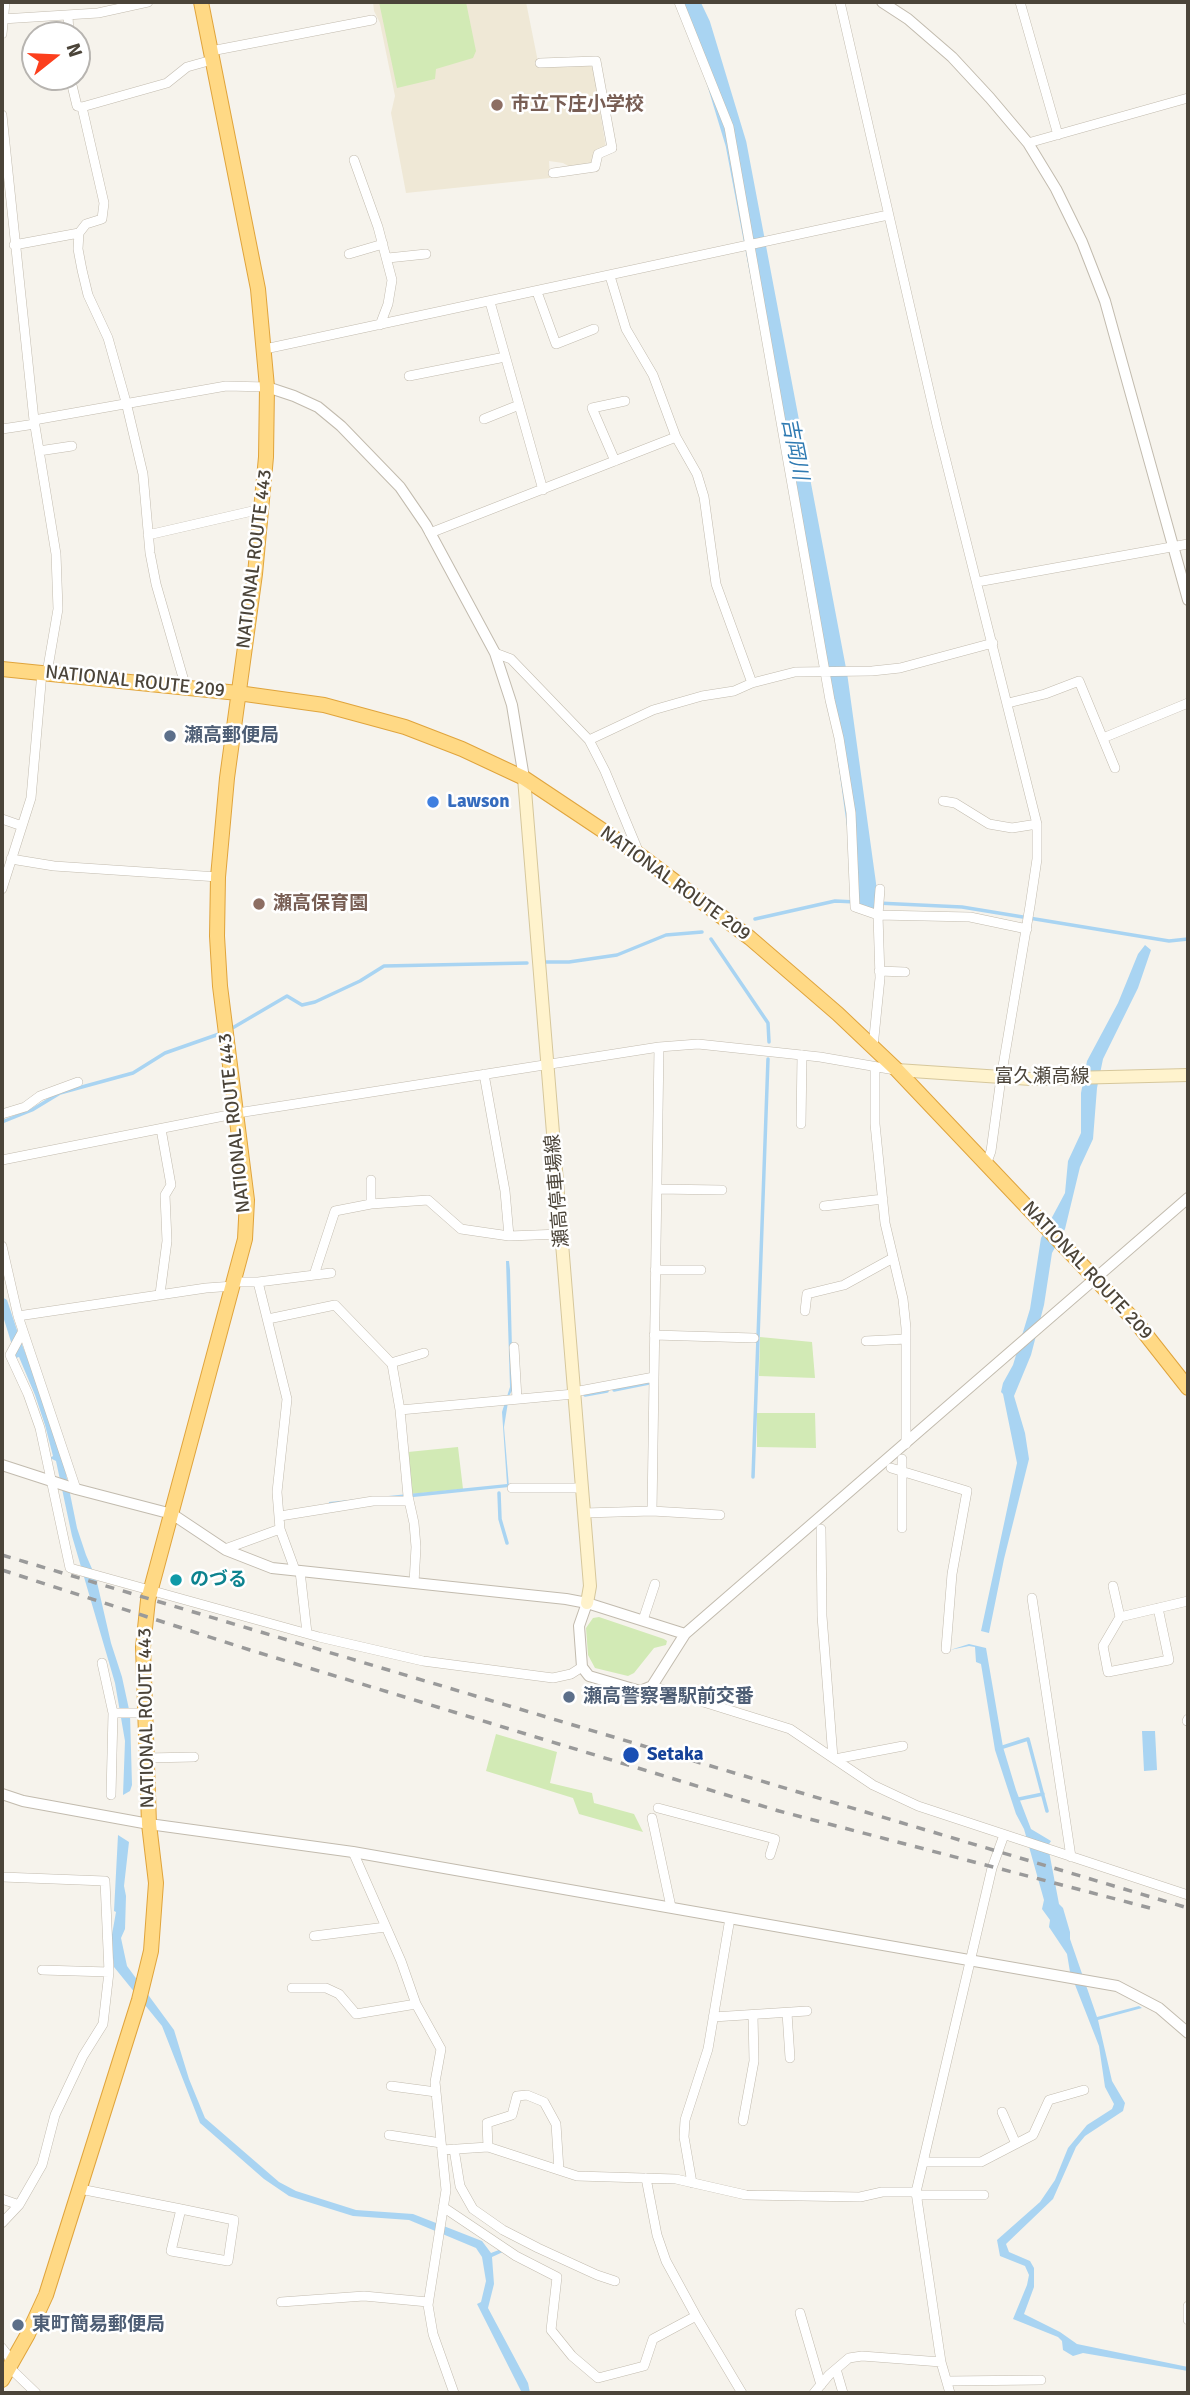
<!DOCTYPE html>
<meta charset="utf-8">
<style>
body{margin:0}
#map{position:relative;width:1190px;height:2395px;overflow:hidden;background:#f6f3ec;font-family:Signika,sans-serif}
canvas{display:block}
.frame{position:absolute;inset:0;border:4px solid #4b4439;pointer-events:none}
.north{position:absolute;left:21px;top:21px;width:70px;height:70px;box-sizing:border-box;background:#fff;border:2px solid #b7b4b0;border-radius:50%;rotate:72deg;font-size:19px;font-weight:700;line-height:28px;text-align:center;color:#4b4439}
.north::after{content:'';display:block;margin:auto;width:24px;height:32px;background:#fc3f1d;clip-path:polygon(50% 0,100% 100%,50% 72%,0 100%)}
</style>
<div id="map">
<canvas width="1190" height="2395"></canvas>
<div class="frame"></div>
<div class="north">N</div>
</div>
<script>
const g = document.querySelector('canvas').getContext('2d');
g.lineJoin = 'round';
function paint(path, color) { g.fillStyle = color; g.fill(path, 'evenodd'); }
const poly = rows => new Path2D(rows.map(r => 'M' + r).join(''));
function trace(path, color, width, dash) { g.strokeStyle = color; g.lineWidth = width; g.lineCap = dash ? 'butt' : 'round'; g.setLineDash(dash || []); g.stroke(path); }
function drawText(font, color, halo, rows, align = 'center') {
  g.font = font + ' Signika,"Noto Sans JP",sans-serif'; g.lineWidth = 5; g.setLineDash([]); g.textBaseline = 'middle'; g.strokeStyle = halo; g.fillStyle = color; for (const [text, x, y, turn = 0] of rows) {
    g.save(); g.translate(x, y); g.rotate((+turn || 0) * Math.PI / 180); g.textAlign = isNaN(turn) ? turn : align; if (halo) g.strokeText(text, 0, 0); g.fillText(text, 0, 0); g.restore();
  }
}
const education = poly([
 [373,2,526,2,539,67,588,65,593,67,606,148,590,164,570,167,563,163,549,161,550,178,406,193,391,113,395,96,380,23,374,11]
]);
const green = poly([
 [379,2,466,2,476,51,473,58,436,69,435,79,397,88],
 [760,1337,812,1342,815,1378,759,1376],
 [757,1413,815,1413,816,1448,757,1447],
 [458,1447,463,1489,411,1494,408,1452],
 [599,1617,664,1639,667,1641,666,1645,654,1648,634,1673,628,1676,595,1668,588,1655,586,1628,593,1618],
 [496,1734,557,1752,550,1783,592,1793,594,1803,634,1814,643,1832,579,1814,573,1798,486,1771]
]);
const water = poly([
 [1145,945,1151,950,1138,988,1103,1059,1097,1088,1093,1139,1080,1167,1065,1229,1052,1253,1044,1305,1031,1355,1014,1396,1025,1433,1029,1459,1004,1559,989,1633,981,1631,1017,1463,1003,1394,1001,1392,1003,1383,1013,1365,1030,1309,1041,1238,1065,1193,1068,1161,1081,1133,1081,1093,1087,1061,1118,1003,1138,954],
 [506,1261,509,1261,510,1270,513,1389,509,1396,504,1427,509,1487,328,1506,329,1502,507,1484,502,1412,510,1387],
 [2,1297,7,1300,21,1342,41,1392,65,1469,77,1528,86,1555,96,1578,111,1643,122,1677,130,1714,132,1785,130,1791,123,1795,125,1741,115,1683,72,1536,56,1461,50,1458,53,1456,45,1425,35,1395,19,1357,16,1358,2,1313],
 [969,1644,986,1648,1003,1747,1016,1790,1031,1829,1051,1841,1048,1846,1059,1904,1063,1908,1070,1932,1070,1939,1097,2017,1139,2006,1142,2008,1098,2020,1112,2081,1125,2103,1123,2111,1085,2136,1076,2147,1053,2199,1006,2244,1009,2252,1030,2261,1034,2268,1034,2287,1024,2314,1060,2332,1077,2344,1188,2367,1188,2371,1083,2353,1073,2356,1063,2350,1062,2341,1058,2337,1013,2319,1027,2285,1029,2275,1025,2266,1000,2256,997,2240,1040,2202,1055,2180,1068,2148,1087,2125,1112,2109,1114,2104,1105,2087,1099,2046,1070,1972,1067,1954,1049,1927,1050,1920,1042,1909,1044,1900,1024,1829,1016,1814,995,1750,981,1664,976,1662,975,1647,969,1646,950,1650],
 [1142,1731,1155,1731,1157,1770,1144,1771],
 [118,1835,129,1842,124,1886,126,1896,125,1929,121,1938,127,1966,174,2030,189,2079,205,2118,279,2182,296,2191,356,2210,413,2214,482,2241,491,2253,504,2248,505,2251,492,2257,494,2284,488,2308,528,2383,530,2393,522,2393,477,2304,481,2302,486,2281,482,2257,476,2248,409,2220,353,2216,289,2196,264,2179,200,2123,162,2026,114,1967,111,1940,116,1912,114,1911]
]);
const stream = poly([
 [755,919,835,901,962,907,1169,941,1188,939],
 [711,939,768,1023,769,1042],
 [546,962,569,962,617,955,666,935,702,932],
 [229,1030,287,996,302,1005,315,1002,360,981,384,966,527,963],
 [2,1122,32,1110,60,1093,133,1073,165,1053,222,1033],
 [614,1390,649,1383],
 [585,1395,607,1391],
 [753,1477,768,1059],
 [499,1493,500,1519,507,1543],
 [1003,1747,1028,1739,1047,1811],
 [1019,1799,1043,1794]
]);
const river = poly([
 [689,2,700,25,736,144,837,677,868,902]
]);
const minor = poly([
 [679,2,729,127,830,700,839,738,851,813,855,907,878,915,970,917,1027,929],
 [840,2,937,425,1037,824,1037,859,1030,906,1001,1078,991,1151,986,1165],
 [1020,2,1058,135],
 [68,15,69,35],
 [2,19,98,13,148,2],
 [2,34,5,2],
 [211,51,372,20],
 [540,63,596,61,612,148,598,154,595,167,553,173],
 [70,77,77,106,82,107],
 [2,115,34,420,56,554,58,609,47,673],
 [1028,143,1188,98],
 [354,160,378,227,392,280,388,304,380,325],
 [14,245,79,233],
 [349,254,383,244],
 [388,258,426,254],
 [610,276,626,329,653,375,676,437,697,474,704,497,716,584,752,683],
 [537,292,556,344,594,329],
 [490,302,543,490],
 [265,349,888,215],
 [409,376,505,357],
 [484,419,519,405],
 [34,420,226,386,267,387],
 [2,429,35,424],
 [39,451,72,446],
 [615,461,592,408,625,401],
 [430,533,676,437],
 [148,535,261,509],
 [977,582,1188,544],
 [495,653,511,659,589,740,605,771,639,853],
 [186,688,156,584,150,553,143,474,126,402,108,338,88,295,82,270,78,249,79,233,86,224,102,219,104,203,82,107,167,83,187,67,212,60],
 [1008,703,1045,694,1079,681,1115,768],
 [1103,738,1188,703],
 [589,740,653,710,702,696,734,691,752,683,795,672,872,671,900,668,993,643],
 [943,801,955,803,989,824,1012,828,1037,824],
 [2,819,22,826],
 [11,859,54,866,218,877],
 [2,889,31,798,42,672],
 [879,971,905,972],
 [873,1047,880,978,878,915,880,889],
 [875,1068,875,1124,885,1223,903,1299,906,1328,906,1444],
 [484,1074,505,1191,509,1236],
 [2,1114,25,1107,40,1096,78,1082],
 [801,1124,802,1055],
 [2,1160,244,1112,659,1047,698,1044,820,1057,895,1070],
 [657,1189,722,1190],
 [371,1204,428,1200,461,1229,509,1236,561,1234],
 [824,1206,883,1199],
 [2,1246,18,1316,76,1489],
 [655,1270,701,1270],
 [314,1275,335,1211,371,1204,371,1180],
 [235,1282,258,1282,331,1273],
 [258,1282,287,1399,277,1492,280,1529,295,1570],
 [160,1294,167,1241,165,1195,171,1185,161,1129],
 [805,1311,807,1294,844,1285,893,1258],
 [18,1316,206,1288,234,1286],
 [268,1319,335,1305,392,1364,400,1410,408,1496,414,1523,416,1547,414,1583],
 [23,1331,10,1355,28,1394,40,1428,70,1568,319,1637,423,1661,553,1678,571,1674,582,1667],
 [654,1335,754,1338],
 [866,1341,906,1339],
 [514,1347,517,1399],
 [391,1363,424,1353],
 [574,1392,654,1377],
 [400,1410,574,1394],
 [902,1459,902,1528],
 [891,1468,967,1491,952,1574,946,1649],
 [512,1488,582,1488],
 [652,1511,659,1047],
 [584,1513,652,1511,720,1515],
 [280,1516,373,1501,409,1501],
 [821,1529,822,1616,833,1758],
 [225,1549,280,1529],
 [300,1571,307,1633],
 [1113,1586,1120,1617,1188,1601],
 [1032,1598,1071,1857],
 [1120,1617,1103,1646,1108,1672,1169,1660,1158,1608],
 [643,1620,655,1584],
 [102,1663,113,1713,145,1713],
 [652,1686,790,1729,873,1785,918,1806,1188,1895],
 [1187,1721,1188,1719],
 [147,1758,194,1757],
 [835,1759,903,1746],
 [111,1795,113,1713],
 [658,1808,775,1839,770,1855],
 [652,1818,671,1907],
 [353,1852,401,1961,416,2004,441,2049,435,2082,446,2190,428,2305,433,2334,454,2393],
 [2,1877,105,1881,109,1972,42,1970],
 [314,1936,386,1927],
 [292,1988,326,1988,339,1994,356,2014,416,2004],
 [787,2013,790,2058],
 [713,2017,807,2011],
 [391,2086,436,2092],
 [1002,2112,1016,2144],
 [743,2121,754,2061,753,2015],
 [389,2135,441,2143],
 [488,2147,487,2123,512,2115,517,2096,527,2095,544,2102,556,2124,559,2170],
 [454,2149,460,2186,473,2209,503,2230,538,2248,597,2275,615,2281],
 [442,2150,488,2147,577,2176,676,2179,746,2195,860,2197,882,2192,916,2192],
 [923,2162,981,2162,1033,2135,1049,2100,1084,2090],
 [646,2178,657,2235,666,2261,696,2316,742,2393],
 [692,2183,684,2137,685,2120,708,2049,730,1918],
 [80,2189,181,2209,234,2220,228,2261,171,2251,181,2209],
 [916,2195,984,2195],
 [2,2199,19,2205,2,2223],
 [19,2205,42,2165,55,2115,83,2056,103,2024,109,1972],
 [443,2207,516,2256,557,2277,551,2330,572,2356,598,2378,644,2366,653,2339,696,2316],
 [281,2302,364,2296,428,2302],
 [1188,2306,1188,2320],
 [800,2313,821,2385],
 [2,2348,9,2357,10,2368,36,2393],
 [836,2369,843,2393],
 [947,2381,1041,2380],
 [814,2393,829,2375,849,2358,862,2356,941,2362],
 [950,2393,941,2362,916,2192,992,1868,1004,1835]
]);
const tertiary = poly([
 [882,2,908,19,952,57,990,98,1028,143,1056,189,1082,242,1105,301,1188,600],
 [267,387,294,396,318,407,341,426,400,487,426,525,495,653,512,705,524,778],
 [2,1465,76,1489,172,1514,226,1550,272,1568,566,1599,587,1603,685,1634],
 [587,1603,579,1626,582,1667,589,1676,640,1691,652,1686,685,1634,1188,1198],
 [2,1794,23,1801,149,1824,353,1852,1117,1986,1159,2008,1188,2033]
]);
const secondary = poly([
 [524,778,590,1586,587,1603],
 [897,1070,1031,1079,1188,1075]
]);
const trunk = poly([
 [2,669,238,693,324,705,405,727,462,749,524,778,641,856,750,938,838,1014,897,1070,1136,1322,1188,1388],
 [2,2380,28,2334,46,2295,139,2000,151,1951,156,1883,149,1824,143,1647,148,1600,245,1239,247,1200,220,986,217,936,218,877,227,778,255,574,266,457,267,387,258,289,201,2]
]);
const rail = poly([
 [2,1555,1188,1908],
 [2,1570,250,1650,779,1811,1150,1908]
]);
const markers = [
 [497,105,7,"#8d6e63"],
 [170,736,7,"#5c6f8a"],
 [433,802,7,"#3f7fe0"],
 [259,904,7,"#8d6e63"],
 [176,1580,7,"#0f9aa8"],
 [569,1697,7,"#5c6f8a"],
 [631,1755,9,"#1a4fb4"],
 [18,2325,7,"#5c6f8a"]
];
const educationNames = [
 ["市立下庄小学校",511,105],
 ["瀬高保育園",273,904]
];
const streetNames = [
 ["NATIONAL ROUTE 443",255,559,-83],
 ["NATIONAL ROUTE 209",135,682,6],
 ["NATIONAL ROUTE 209",675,884,36],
 ["富久瀬高線",1042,1077],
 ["NATIONAL ROUTE 443",235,1123,-96],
 ["瀬高停車場線",558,1191,-95],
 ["NATIONAL ROUTE 209",1087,1271,47],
 ["NATIONAL ROUTE 443",147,1718,-91]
];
const serviceNames = [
 ["瀬高郵便局",184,736],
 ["瀬高警察署駅前交番",583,1697],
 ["東町簡易郵便局",32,2325]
];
const shopNames = [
 ["Lawson",447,802]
];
const cultureNames = [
 ["のづる",190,1580]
];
const transitNames = [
 ["Setaka",647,1755]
];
const waterNames = [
 ["吉岡川",794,449,79]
];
paint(education, '#efe8d6');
paint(green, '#d2eab5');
paint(water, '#a9d4f2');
trace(stream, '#a9d4f2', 3.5);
trace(river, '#a9d4f2', 21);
trace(minor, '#c2bbae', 10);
trace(tertiary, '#c2bbae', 12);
trace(secondary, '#d6c79b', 14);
trace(trunk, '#e0a43c', 16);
trace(minor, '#fff', 9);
trace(tertiary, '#fff', 10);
trace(secondary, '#fff3cd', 12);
trace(trunk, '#ffd985', 14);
trace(rail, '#9a9a9a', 3.5, [9, 9]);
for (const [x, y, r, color] of markers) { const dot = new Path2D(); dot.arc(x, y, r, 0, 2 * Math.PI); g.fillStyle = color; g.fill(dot); trace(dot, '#fff', 2.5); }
drawText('bold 19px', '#785e54', '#fff', educationNames, 'left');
drawText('19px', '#4b4439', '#fff', streetNames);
drawText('bold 19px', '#4e5e75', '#fff', serviceNames, 'left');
drawText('bold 19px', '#366cbe', '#fff', shopNames, 'left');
drawText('bold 19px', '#0d838f', '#fff', cultureNames, 'left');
drawText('bold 19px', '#164399', '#fff', transitNames, 'left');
drawText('italic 21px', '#2e7ab2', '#fff', waterNames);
</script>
